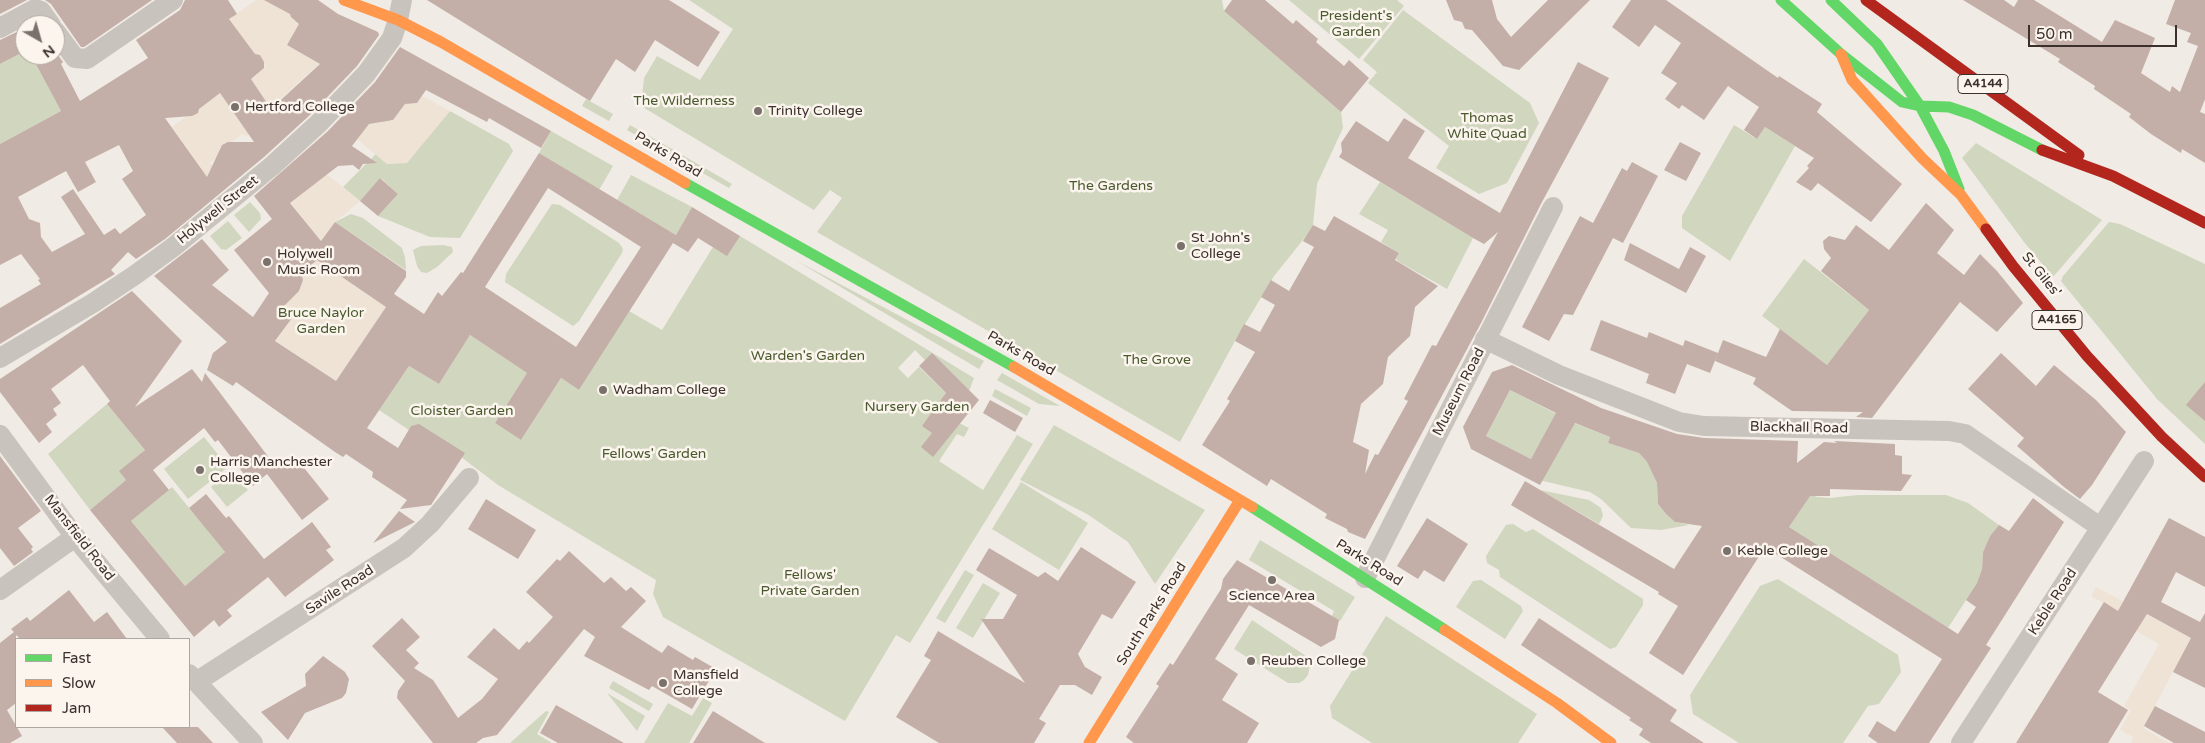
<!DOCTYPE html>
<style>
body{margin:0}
#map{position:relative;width:2205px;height:743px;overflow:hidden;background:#f0ebe5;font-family:"Varela Round",sans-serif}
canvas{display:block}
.legend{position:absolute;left:15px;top:638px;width:175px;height:90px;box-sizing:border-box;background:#fbf5ee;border:1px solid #aea6a0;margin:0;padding:6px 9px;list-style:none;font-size:15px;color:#3b302b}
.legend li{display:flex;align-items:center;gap:10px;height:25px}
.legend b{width:25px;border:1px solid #aea6a0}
.north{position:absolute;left:15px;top:15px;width:50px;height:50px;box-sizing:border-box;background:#fbf5ee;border:1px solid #aea6a0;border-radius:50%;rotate:142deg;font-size:14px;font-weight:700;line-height:20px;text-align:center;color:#3b302b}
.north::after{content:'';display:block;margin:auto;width:18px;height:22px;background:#7a716c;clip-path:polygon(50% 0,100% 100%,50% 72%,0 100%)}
.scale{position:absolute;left:2028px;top:25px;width:149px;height:22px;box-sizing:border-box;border:2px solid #3b302b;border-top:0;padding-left:6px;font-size:15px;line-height:18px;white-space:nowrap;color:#3b302b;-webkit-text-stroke:4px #fbf5ee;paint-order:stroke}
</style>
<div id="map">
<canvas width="2205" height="743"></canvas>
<ul class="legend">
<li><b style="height:6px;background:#63d668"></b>Fast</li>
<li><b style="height:6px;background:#ff974d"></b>Slow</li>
<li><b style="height:6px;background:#b3261e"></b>Jam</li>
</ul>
<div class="north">N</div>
<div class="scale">50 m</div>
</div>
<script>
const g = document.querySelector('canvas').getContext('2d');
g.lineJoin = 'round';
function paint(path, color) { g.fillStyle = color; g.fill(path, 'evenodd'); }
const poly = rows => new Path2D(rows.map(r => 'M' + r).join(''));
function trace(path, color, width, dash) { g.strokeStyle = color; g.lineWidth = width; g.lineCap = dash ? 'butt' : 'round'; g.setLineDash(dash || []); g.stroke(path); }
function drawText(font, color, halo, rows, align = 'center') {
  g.font = font + ' "Varela Round",sans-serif'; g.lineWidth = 5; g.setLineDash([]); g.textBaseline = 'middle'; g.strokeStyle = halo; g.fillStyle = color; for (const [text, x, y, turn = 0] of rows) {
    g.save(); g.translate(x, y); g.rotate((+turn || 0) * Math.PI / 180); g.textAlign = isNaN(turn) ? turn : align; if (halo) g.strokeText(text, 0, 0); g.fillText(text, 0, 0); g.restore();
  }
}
const green = poly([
 [689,0,1222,0,1224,11,1341,112,1343,128,1317,184,1313,225,1307,235,1274,276,1235,341,1180,442,817,232,842,198,830,190,814,210,641,106,644,78,657,56,700,80,733,29],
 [1289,0,1397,0,1404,6,1359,59],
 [1403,10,1530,103,1539,123,1507,183,1479,194,1436,168,1449,146,1368,83,1377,72,1363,60],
 [25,51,25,55,31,55,61,111,0,144,0,64],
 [586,99,613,114,609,121,582,106],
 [450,111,509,144,513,151,460,238,430,237,378,216,398,194,381,178,360,201,343,187,376,154,387,164,407,162],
 [630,125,672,149,732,184,729,188,627,130],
 [1734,125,1757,139,1765,127,1795,146,1730,261,1682,228,1682,216],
 [551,131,613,166,599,190,539,153],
 [1976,143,2102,220,2053,277,2024,242,1962,158],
 [631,175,692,207,676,235,617,200],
 [1380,182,1473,238,1447,289,1399,262,1396,259,1399,253,1381,242,1388,230,1359,214],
 [250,202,260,213,261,219,249,232,234,215],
 [552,204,560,205,619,243,623,249,622,253,579,321,573,326,505,282,506,274],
 [351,214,363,218,402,248,405,257,406,270,335,222],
 [228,221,242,238,226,250,221,249,210,236],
 [2109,222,2120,224,2205,264,2205,444,2157,399,2061,281,2063,276],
 [740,236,974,378,969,391,951,414,961,424,969,428,964,437,957,434,939,461,983,490,1017,435,1033,444,910,643,896,635,845,721,663,617,653,594,656,580,498,485,419,425,412,426,409,430,379,410,409,366,439,384,470,335,527,373,495,423,521,440,561,378,579,390,629,311,662,330,713,247],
 [915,350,925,360,956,403,919,367,908,378,898,368],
 [443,245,452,247,453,252,437,267,427,273,421,272,417,266,413,250,421,246],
 [1804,259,1869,310,1827,365,1762,316],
 [795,260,984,361,979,369],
 [1002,373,1060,406,1039,404,997,380],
 [995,389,1031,408,1027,416,992,396],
 [1510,390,1574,423,1610,437,1608,443,1639,453,1647,462,1657,483,1658,504,1666,514,1675,522,1689,525,1661,530,1631,528,1601,499,1590,492,1526,477,1543,438,1531,459,1486,436],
 [107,404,145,450,120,471,126,480,90,510,48,454],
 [1054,425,1205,510,1155,584,1128,542,1087,514,1020,480],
 [204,437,228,467,188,499,164,469],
 [229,472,235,474,248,490,227,507,211,487],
 [1021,482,1088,523,1059,570,992,529],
 [172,487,225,552,185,586,131,521],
 [1540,490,1589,500,1601,508,1603,516,1599,524],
 [1810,494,1817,497,1830,498,1858,495,1946,495,1968,503,1999,525,1990,536,1983,552,1982,569,1977,583,1948,628,1789,527],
 [1513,524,1526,532,1533,529,1643,599,1643,605,1616,647,1610,649,1500,577,1499,570,1487,563,1486,556,1506,525],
 [1260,540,1355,597,1340,621,1332,616,1334,611,1249,560],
 [965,570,974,575,945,623,936,618],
 [1778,579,1898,655,1901,672,1879,704,1868,706,1843,743,1739,743,1693,714,1690,695,1760,586],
 [1481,580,1521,606,1523,611,1505,639,1456,607,1473,581],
 [983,583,1000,593,973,638,956,628],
 [1386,616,1537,714,1518,743,1372,743,1332,718,1330,706],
 [1252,620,1306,656,1310,665,1308,675,1304,680,1299,683,1288,683,1234,649],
 [613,681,653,704,649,711,609,688],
 [607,693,645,716,637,731],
 [703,698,712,703,689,743,644,743,668,703,692,716],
 [546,711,549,712,537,734,552,743,510,743]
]);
const plaza = poly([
 [256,0,269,0,290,13,294,20,303,18,287,45,319,64,270,108,251,79,264,68,265,64,260,55,255,54,229,19],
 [222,89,225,92,221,95,243,126,251,133,247,136,242,134,232,142,222,145,220,149,223,152,210,163,218,172,200,185,184,165,193,157,172,127,186,117,198,113,199,109],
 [422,96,450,111,407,163,387,164,357,139,369,124,381,122,385,117,392,122,408,100,413,104,417,103],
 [326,174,360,201,335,222,321,241,285,195],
 [311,256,386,307,336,381,276,341,292,318,284,313,285,308,281,304,299,291,302,280,301,273],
 [2096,587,2191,638,2143,728,2169,743,2131,743,2133,737,2120,730,2131,710,2124,706,2159,644,2136,631,2128,617,2091,596]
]);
const building = poly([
 [0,0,27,0,0,14],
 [45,0,152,0,84,47,81,47,51,4],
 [185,0,228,0,237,14,229,19,255,54,260,55,264,62,264,68,251,79,271,109,320,64,287,45,299,24,291,17,290,14,264,0,318,0,338,14,378,32,379,35,357,66,311,114,264,157,165,239,136,259,128,252,111,270,115,274,0,344,0,308,41,284,38,280,40,279,21,254,0,265,0,144,61,111,31,55,55,55,55,51,63,62,61,64,80,101,148,58,136,40,180,10],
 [220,93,254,142,228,142,222,145,207,177,165,118,192,116,198,113,199,109],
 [119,145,133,171,122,179,146,215,120,234,115,228,104,235,73,189,61,197,85,234,52,252,41,237,40,223,29,219,18,197,66,171,78,192,96,182,85,162],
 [427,0,669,0,720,32,698,67,655,40,635,72,616,59,590,101],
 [1232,0,1265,0,1293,24,1296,20,1318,39,1316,42,1344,66,1349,60,1369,78,1341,112,1224,11],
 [1446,0,1492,0,1497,19,1511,37,1548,0,1590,0,1519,70,1503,66,1472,30,1465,29,1462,22,1454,20],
 [1631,0,1666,0,1778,78,1779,76,1822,104,1817,112,1902,184,1871,222,1818,183,1811,191,1796,182,1809,168,1807,166,1814,158,1765,127,1757,139,1744,130,1759,107,1728,86,1704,120,1682,105,1679,109,1665,99,1677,83,1661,73,1681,43,1655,25,1639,47,1612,27],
 [1963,0,2004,0,2014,7,2018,0,2034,0,2102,42,2115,20,2155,38,2141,73,2170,92,2172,86,2180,92,2198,46,2187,42,2191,33,2166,24,2175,0,2205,0,2205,99,2200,112,2205,114,2205,163,2182,149,2181,153,2151,134,2129,117,2131,114,2094,89,2095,86,2058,62,2060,59],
 [25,28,25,51,0,64,0,40],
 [400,47,551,131,541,148,489,118,487,122,426,90,417,103,405,104,393,120,369,124,352,146,377,163,363,164,359,170,353,165,338,166,290,203,321,241,335,222,406,271,406,277,394,294,424,314,438,292,442,296,461,272,463,273,539,153,676,235,692,207,740,236,727,256,698,238,688,252,673,243,579,390,561,378,521,440,495,423,527,373,470,335,439,384,409,366,367,428,398,448,411,426,419,424,465,453,431,505,400,509,407,500,372,477,373,472,346,454,343,457,335,452,236,382,233,386,207,370,213,353,227,342,154,276,202,239,229,270,212,285,253,317,269,293,234,250,272,219,254,196,328,131,375,82],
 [548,188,641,247,576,347,485,287],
 [317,260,386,307,336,381,275,341,292,318,280,310,299,291,303,280,301,273],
 [1578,62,1609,78,1542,202,1480,325,1365,539,1348,532,1347,529,1325,518,1327,514,1271,479,1267,486,1202,445,1230,401,1227,399,1255,352,1235,341,1244,324,1260,332,1275,305,1261,297,1271,280,1289,291,1314,247,1303,241,1313,225,1325,231,1334,216,1399,253,1395,260,1438,286,1415,307,1410,336,1388,357,1383,384,1361,404,1353,442,1369,450,1365,474,1375,454,1378,455,1408,401,1404,399,1432,345,1436,346,1498,232,1484,244,1473,238,1339,157,1342,152,1341,143,1356,121,1388,142,1404,118,1425,131,1408,158,1500,213],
 [1680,142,1701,153,1686,181,1664,170],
 [1632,162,1658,176,1623,243,1613,238,1573,315,1564,314,1549,341,1522,327,1580,216,1593,223,1622,168,1627,171],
 [380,178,398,194,378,216,360,201],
 [1926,203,1954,230,1937,253,1964,275,1980,254,1997,271,2023,303,1997,332,1960,302,1872,418,1856,417,1863,412,1792,411,1753,384,1756,378,1715,361,1723,340,1766,357,1780,329,1827,365,1869,310,1821,271,1831,258,1824,249,1823,241,1829,236,1845,240,1856,225,1889,250],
 [1630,243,1679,269,1690,247,1706,256,1686,293,1624,260],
 [132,291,182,341,135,407,192,369,202,382,205,373,276,467,293,454,329,499,302,520,267,474,253,486,218,440,215,442,204,428,153,470,169,490,131,521,185,586,225,552,189,508,206,494,226,518,229,516,264,559,312,522,331,547,326,550,334,560,285,597,268,577,227,610,232,616,219,627,214,620,194,637,90,510,126,480,119,471,145,450,107,404,110,401,83,365,51,389,61,403,53,409,57,415,46,424,52,432,39,443,0,392,0,379],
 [1601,320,1647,338,1649,332,1683,346,1685,340,1718,353,1710,373,1687,364,1675,394,1646,383,1649,374,1590,350],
 [932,353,979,400,933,457,921,447,932,433,922,426,946,393,919,366],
 [2001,353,2036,386,2054,365,2096,400,2126,432,2092,485,2080,499,2064,487,2017,446,2024,438,1968,389],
 [1512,365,1601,408,1677,434,1704,438,1798,441,1797,463,1824,442,1837,443,1834,441,1895,444,1895,455,1902,456,1902,474,1912,475,1901,491,1830,489,1830,496,1810,496,1789,527,1958,634,1976,607,1966,600,1977,583,1982,569,1983,552,1990,536,1999,525,2009,531,2033,498,2064,522,1986,645,1991,648,1929,743,1878,743,1868,736,1877,721,1895,732,1942,659,1765,547,1683,675,1649,653,1678,606,1658,594,1659,592,1511,505,1525,481,1674,569,1702,526,1675,522,1666,514,1658,504,1657,483,1647,462,1639,453,1608,443,1610,437,1575,423,1540,485,1471,449,1463,427,1492,372],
 [1510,390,1556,413,1531,459,1486,436],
 [2205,382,2205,421,2186,405],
 [990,400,1023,418,1015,432,983,413],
 [0,456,41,511,18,528,33,547,31,549,33,552,14,566,0,548],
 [486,499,536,530,518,559,468,529],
 [399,511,415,522,373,543],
 [1427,518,1468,544,1444,582,1424,570,1418,579,1397,566],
 [2169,518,2205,537,2205,587,2176,572,2161,602,2200,622,2205,613,2205,688,2173,672,2191,638,2147,614,2098,692,2128,710,2108,743,2016,743,2104,602,2118,611],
 [1081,547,1136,582,1112,619,1102,614,1078,654,1085,667,1102,677,1092,695,1075,685,1060,685,1039,719,1046,723,1034,743,939,743,896,717,931,660,924,656,938,631,1025,683,981,619,1003,619,1017,595,976,570,989,548,1038,577,1045,572,1058,581],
 [569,551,604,583,611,577,626,591,631,587,646,601,621,627,662,653,668,645,693,660,695,657,716,669,692,709,652,686,649,690,584,656,595,637,584,629,497,735,483,738,476,743,433,743,397,698,398,691,405,681,372,646,402,618,420,637,406,650,419,663,414,668,433,680,458,718,482,699,498,679,467,657,494,628,519,650,527,641,529,643,553,617,526,592,557,559,560,561],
 [1237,560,1339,620,1335,639,1321,647,1249,605,1215,659,1238,674,1222,700,1259,723,1247,743,1134,743,1126,737,1159,686,1156,684,1170,663,1173,665,1221,589,1223,579],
 [69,590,94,622,107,612,127,639,20,639,16,635,16,703,7,710,22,736,10,743,0,743,0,643,14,632,11,629,27,617,30,621],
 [1539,618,1677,710,1670,721,1704,743,1651,743,1639,735,1643,729,1629,720,1631,718,1521,645],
 [323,656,345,672,349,679,346,693,342,698,305,713,288,740,261,712,306,686,305,674],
 [556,705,624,743,558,743,540,733],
 [2155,706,2205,732,2205,743,2174,743,2144,726],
 [713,711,765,743,693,743],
 [162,727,198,727,213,743,177,743]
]);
const street = poly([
 [0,28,35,9,41,11,51,25],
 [55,31,75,58,87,59,173,0],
 [1485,339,1559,375,1679,422,1704,426,1949,431,1965,434,2100,527],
 [0,358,93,303,135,275,172,248,272,166,319,123,366,74,392,38,398,20,402,0],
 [0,435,75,537,160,639],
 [1365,578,1553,207],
 [0,590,75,537],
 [189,674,253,743],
 [196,682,404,548,430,524,469,478],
 [1961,743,2144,461]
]);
const fast = poly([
 [1781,0,1841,54,1902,102,1920,106,1949,107,1973,115,2042,150],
 [1831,0,1877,44,1920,106,1944,151,1959,189],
 [685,183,1014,367],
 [1252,507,1445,630]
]);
const slow = poly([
 [344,0,398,20,441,42,685,183],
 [1841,54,1852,80,1922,158,1961,195,1986,229],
 [1014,367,1252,507],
 [1445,630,1557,703,1611,743],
 [1089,743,1240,500]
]);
const jam = poly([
 [1866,0,2079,155],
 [2042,150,2113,176,2205,223],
 [1986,229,2013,266,2087,356,2162,437,2205,477]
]);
const markers = [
 [235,107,5,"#7a716c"],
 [758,111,5,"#7a716c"],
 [1181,246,5,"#7a716c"],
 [267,262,5,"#7a716c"],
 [603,390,5,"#7a716c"],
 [200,470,5,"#7a716c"],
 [1727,551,5,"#7a716c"],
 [1272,580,5,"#7a716c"],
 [1251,661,5,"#7a716c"],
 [663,683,5,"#7a716c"]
];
const shields = [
 [1983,84,50],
 [2057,320,50]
];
const shieldNames = [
 ["A4144",1983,84],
 ["A4165",2057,320]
];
const parkNames = [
 ["President's",1356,16],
 ["Garden",1356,32],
 ["The Wilderness",684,101],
 ["Thomas",1487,118],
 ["White Quad",1487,134],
 ["The Gardens",1111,186],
 ["Bruce Naylor",321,313],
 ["Garden",321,329],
 ["Warden's Garden",808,356],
 ["The Grove",1157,360],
 ["Nursery Garden",917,407],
 ["Cloister Garden",462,411],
 ["Fellows' Garden",654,454],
 ["Fellows'",810,575],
 ["Private Garden",810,591]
];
const poiNames = [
 ["Hertford College",245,107],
 ["Trinity College",768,111],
 ["St John's",1191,238],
 ["College",1191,254],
 ["Holywell",277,254],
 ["Music Room",277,270],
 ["Wadham College",613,390],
 ["Harris Manchester",210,462],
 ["College",210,478],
 ["Keble College",1737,551],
 ["Science Area",1272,596,"center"],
 ["Reuben College",1261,661],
 ["Mansfield",673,675],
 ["College",673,691]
];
const streetNames = [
 ["Parks Road",668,155,31],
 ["Holywell Street",218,210,-39],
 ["St Giles'",2041,275,51],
 ["Parks Road",1021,354,30],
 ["Museum Road",1459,392,-63],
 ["Blackhall Road",1799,428,1],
 ["Mansfield Road",79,538,52],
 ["Parks Road",1369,563,32],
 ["Savile Road",340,590,-33],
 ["Keble Road",2053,602,-57],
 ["South Parks Road",1152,614,-58]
];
paint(green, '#d1d6bf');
paint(plaza, '#eee3d5');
paint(building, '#c3afa7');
trace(street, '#c9c3be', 20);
trace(fast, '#63d668', 11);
trace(slow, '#ff974d', 11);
trace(jam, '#b3261e', 11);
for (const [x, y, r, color] of markers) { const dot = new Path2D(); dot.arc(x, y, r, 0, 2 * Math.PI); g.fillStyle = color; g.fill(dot); trace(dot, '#fbf5ee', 2); }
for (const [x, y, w] of shields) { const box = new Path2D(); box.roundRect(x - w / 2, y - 9.5, w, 19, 4); g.fillStyle = '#fbf5ee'; g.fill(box); trace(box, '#3b302b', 1); }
drawText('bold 12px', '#3b302b', null, shieldNames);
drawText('14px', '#4a5a2e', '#fbf5ee', parkNames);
drawText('14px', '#3b302b', '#fbf5ee', poiNames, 'left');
drawText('14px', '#3b302b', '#fbf5ee', streetNames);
</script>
